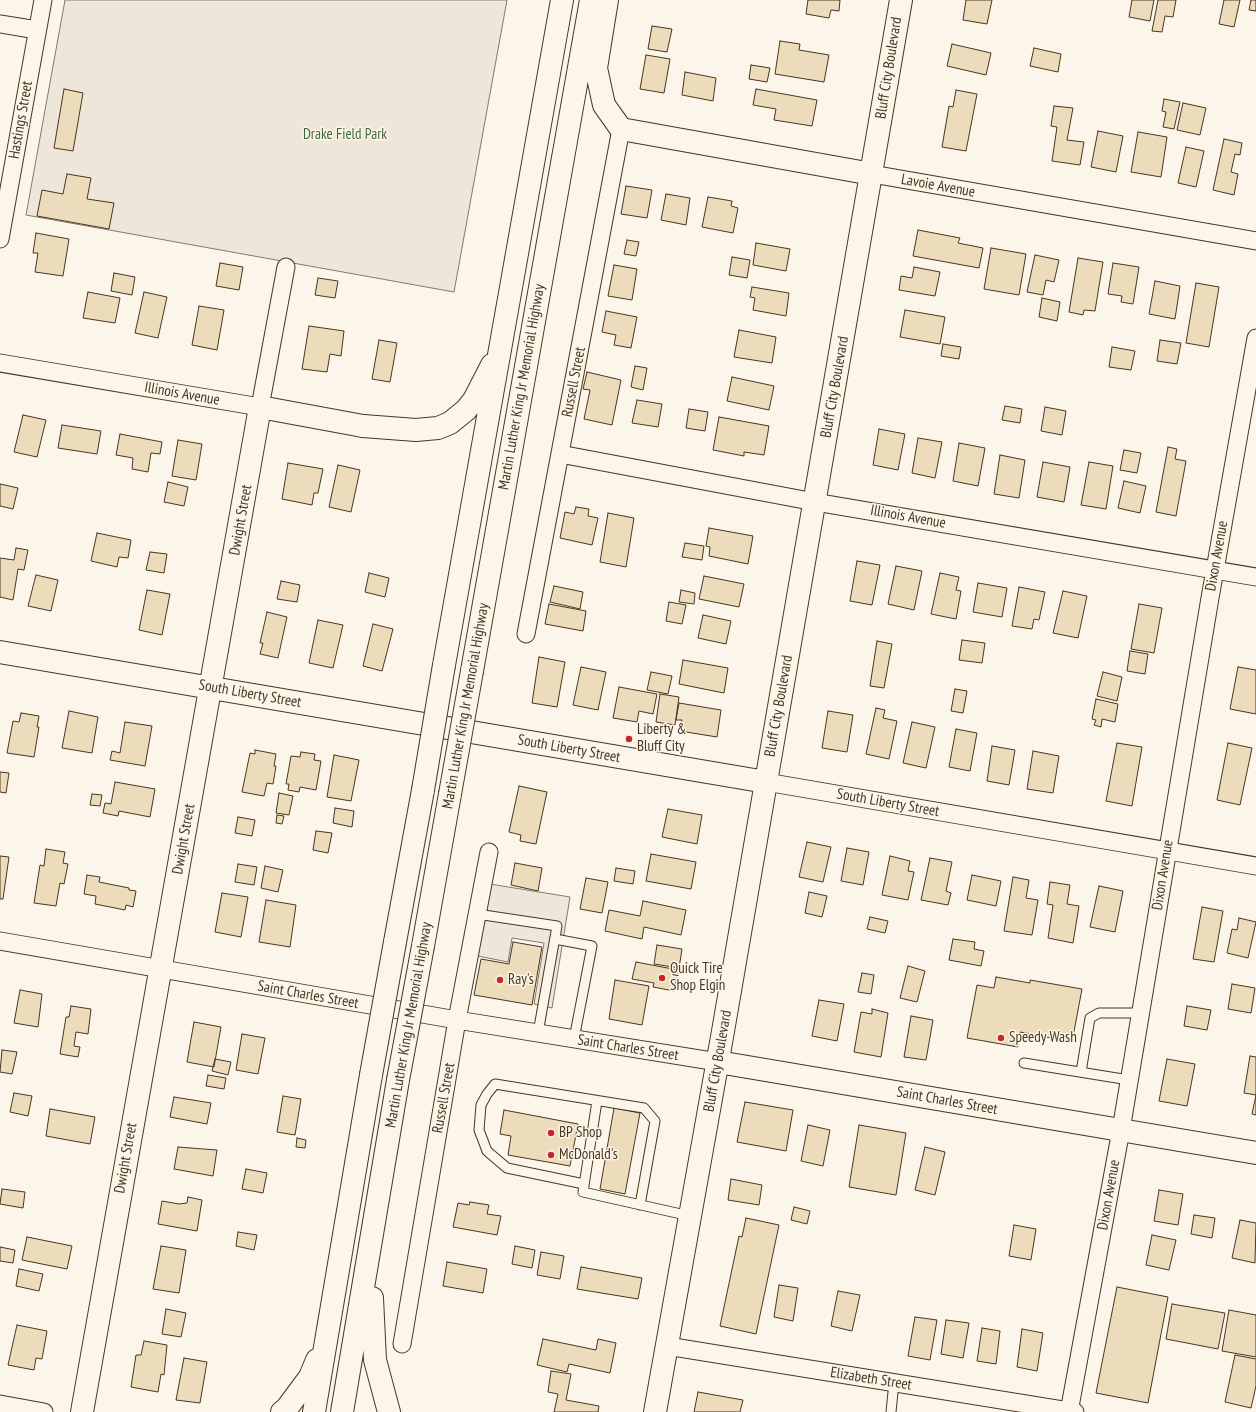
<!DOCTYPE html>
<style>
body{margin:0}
canvas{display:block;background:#fbf6e9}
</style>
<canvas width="1256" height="1412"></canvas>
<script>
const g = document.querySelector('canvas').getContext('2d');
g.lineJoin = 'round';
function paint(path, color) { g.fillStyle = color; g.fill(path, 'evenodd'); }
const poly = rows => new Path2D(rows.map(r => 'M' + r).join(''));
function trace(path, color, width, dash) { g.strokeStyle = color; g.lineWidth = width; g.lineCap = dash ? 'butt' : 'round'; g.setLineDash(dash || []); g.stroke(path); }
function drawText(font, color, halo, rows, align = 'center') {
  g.font = font + ' "PT Sans Narrow",sans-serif'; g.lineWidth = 3; g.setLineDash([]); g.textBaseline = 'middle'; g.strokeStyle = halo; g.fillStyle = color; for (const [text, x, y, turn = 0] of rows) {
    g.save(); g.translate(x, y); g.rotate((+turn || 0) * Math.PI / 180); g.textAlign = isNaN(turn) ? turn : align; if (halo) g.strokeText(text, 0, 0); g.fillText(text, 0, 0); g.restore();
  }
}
const green = poly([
 [65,0,507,0,454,292,26,215,65,0]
]);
const parking = poly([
 [490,884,570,897,552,1008,534,1004,544,943,512,938,508,962,478,956,490,884]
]);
const building = poly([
 [808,0,840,0,839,11,831,10,829,18,806,14,808,0],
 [966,0,992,0,987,24,963,20,966,0],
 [1132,0,1154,0,1150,21,1129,17,1132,0],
 [1158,0,1176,0,1173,17,1165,16,1162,32,1152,31,1158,0],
 [1224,0,1240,0,1234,27,1219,24,1224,0],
 [1251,0,1256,0,1256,11,1249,10,1251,0],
 [652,26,672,29,667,52,648,49,652,26],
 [780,41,800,44,799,50,829,55,824,82,775,74,780,41],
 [952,44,991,53,986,75,947,66,952,44],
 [1034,48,1061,54,1058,72,1030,66,1034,48],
 [646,55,670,59,664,93,640,89,646,55],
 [751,65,770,68,767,82,749,79,751,65],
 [685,72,716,78,713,101,682,95,685,72],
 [64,89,83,93,73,151,54,148,64,89],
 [756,89,817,100,812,126,774,120,776,109,753,105,756,89],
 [956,90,977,94,966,151,942,147,949,106,953,107,956,90],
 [1164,99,1180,102,1174,129,1163,127,1166,112,1162,111,1164,99],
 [1183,103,1206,108,1200,135,1177,130,1183,103],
 [1054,106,1073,108,1067,140,1084,142,1080,165,1052,161,1057,127,1051,126,1054,106],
 [1098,131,1123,136,1116,172,1091,167,1098,131],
 [1138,132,1167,137,1161,177,1131,172,1138,132],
 [1224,139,1242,143,1240,155,1235,154,1231,172,1238,174,1234,195,1213,190,1224,139],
 [1186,147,1204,151,1196,187,1178,183,1186,147],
 [67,174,91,178,87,199,114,203,109,229,37,216,42,190,63,194,67,174],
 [626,186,652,190,647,218,621,214,626,186],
 [666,194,690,198,686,225,661,220,666,194],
 [708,197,732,201,731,206,738,208,733,233,702,227,708,197],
 [918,230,960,238,958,243,983,248,979,268,913,256,918,230],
 [36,233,69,239,63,276,35,272,38,253,33,253,36,233],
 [627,240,639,242,636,256,624,254,627,240],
 [756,243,790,249,786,271,753,265,756,243],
 [991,248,1026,254,1019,295,984,289,991,248],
 [1035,255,1059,260,1054,282,1046,280,1043,295,1027,292,1035,255],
 [732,257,750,260,747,278,729,275,732,257],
 [1078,258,1103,262,1095,311,1084,310,1083,315,1069,312,1078,258],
 [220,263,243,267,239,290,216,286,220,263],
 [1113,263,1139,267,1133,304,1121,302,1122,296,1108,294,1113,263],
 [614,265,637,269,632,300,608,296,614,265],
 [914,267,940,272,935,296,899,290,901,276,912,278,914,267],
 [114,273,135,277,132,295,111,291,114,273],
 [318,278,338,281,335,298,315,295,318,278],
 [1155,281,1180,286,1175,319,1149,314,1155,281],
 [1196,283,1219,287,1209,347,1186,343,1196,283],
 [752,287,789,293,786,316,753,310,755,298,750,297,752,287],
 [88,292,120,298,115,323,83,318,88,292],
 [144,292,167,297,158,338,135,333,144,292],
 [1042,298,1060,302,1057,321,1039,317,1042,298],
 [199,306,224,310,217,350,192,345,199,306],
 [905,310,945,317,940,344,900,337,905,310],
 [606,311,637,317,631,348,614,345,616,335,602,332,606,311],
 [309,326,344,331,341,356,330,354,327,372,302,369,309,326],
 [739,330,776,337,772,363,734,357,739,330],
 [379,340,397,343,390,382,372,379,379,340],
 [1160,340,1181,343,1177,364,1157,361,1160,340],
 [943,344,961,347,959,359,941,356,943,344],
 [1112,347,1135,351,1131,370,1109,367,1112,347],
 [635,366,647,368,643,390,631,387,635,366],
 [587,372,621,380,612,425,584,419,590,390,583,389,587,372],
 [732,377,774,386,769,410,727,401,732,377],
 [637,400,662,404,658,427,632,423,637,400],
 [1005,406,1022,409,1020,423,1002,420,1005,406],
 [1045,407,1066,411,1062,435,1041,431,1045,407],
 [689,409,708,412,705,431,686,428,689,409],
 [23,415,46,420,37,457,14,452,23,415],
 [719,417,769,426,764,455,744,452,744,456,713,450,719,417],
 [62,425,101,431,97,454,58,448,62,425],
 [879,429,905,434,898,470,873,465,879,429],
 [120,434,162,442,160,454,151,453,148,472,132,469,133,458,116,455,120,434],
 [918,438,942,442,935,478,912,473,918,438],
 [178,440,202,444,196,480,172,476,178,440],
 [959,443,985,448,978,486,953,481,959,443],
 [1168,447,1177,449,1175,459,1186,461,1176,516,1156,512,1168,447],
 [1124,450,1141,453,1137,473,1120,470,1124,450],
 [1000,455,1025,460,1019,498,994,494,1000,455],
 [1043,462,1070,467,1064,502,1037,497,1043,462],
 [1089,462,1113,466,1106,509,1081,505,1089,462],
 [288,463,323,469,318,493,314,493,312,505,282,499,288,463],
 [338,465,360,470,351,512,329,507,338,465],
 [1124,481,1146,486,1140,513,1118,508,1124,481],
 [168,482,188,487,184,506,164,502,168,482],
 [0,484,18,488,13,509,0,506,0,484],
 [576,507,589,509,588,516,598,518,592,545,560,538,565,512,574,514,576,507],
 [608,513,634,518,626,567,600,562,608,513],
 [709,528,753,536,748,564,709,556,710,547,706,546,709,528],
 [97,533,131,540,128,558,119,557,117,567,91,561,97,533],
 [685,543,704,546,702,560,682,557,685,543],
 [16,548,28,550,24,570,18,569,13,600,0,597,0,558,14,560,16,548],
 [150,552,167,554,164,573,146,570,150,552],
 [857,561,880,565,872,605,850,601,857,561],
 [896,566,922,571,914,610,888,604,896,566],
 [369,573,389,578,385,597,365,592,369,573],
 [940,573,959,577,956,590,961,591,956,619,931,614,940,573],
 [36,575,58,580,51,611,28,606,36,575],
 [704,576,744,584,739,607,699,599,704,576],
 [281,581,300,585,297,602,277,599,281,581],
 [978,583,1007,588,1002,617,973,612,978,583],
 [554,586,583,592,580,609,550,602,554,586],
 [1019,587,1045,592,1039,620,1034,619,1032,629,1012,626,1019,587],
 [147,590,170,594,162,635,139,630,147,590],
 [681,590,695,593,694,604,679,602,681,590],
 [1063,591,1087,596,1078,638,1053,633,1063,591],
 [669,602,686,605,682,624,666,621,669,602],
 [549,604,586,611,583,631,545,624,549,604],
 [1139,604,1162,608,1154,653,1131,649,1139,604],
 [267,612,287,617,278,658,260,654,263,643,260,643,267,612],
 [703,615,731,621,726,644,698,638,703,615],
 [318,620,343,625,333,668,309,663,318,620],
 [373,624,393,629,382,671,363,666,373,624],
 [962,640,985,643,982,663,959,660,962,640],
 [877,641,892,644,884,688,870,686,877,641],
 [1130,651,1148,654,1145,674,1127,671,1130,651],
 [539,657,565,662,557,707,532,703,539,657],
 [683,660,728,668,724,693,679,684,683,660],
 [581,667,606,672,598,710,573,705,581,667],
 [1238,667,1256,670,1256,714,1230,709,1238,667],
 [651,672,672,676,668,694,647,690,651,672],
 [1103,672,1122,677,1117,701,1097,696,1103,672],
 [619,687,657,694,653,714,639,711,637,722,613,718,619,687],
 [955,689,967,691,963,713,951,711,955,689],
 [660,694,679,697,675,725,656,722,660,694],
 [1096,699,1118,704,1115,722,1102,719,1101,727,1094,725,1096,720,1092,719,1096,699],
 [679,703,721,710,717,737,680,731,682,720,676,720,679,703],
 [876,708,885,710,883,718,897,721,889,759,866,754,876,708],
 [69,711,98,717,92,753,62,748,69,711],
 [828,711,853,715,847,752,822,748,828,711],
 [21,713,39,716,37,727,39,727,34,757,7,753,13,721,19,722,21,713],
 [125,722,152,726,145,766,110,760,112,751,120,753,125,722],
 [912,722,935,727,926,768,903,763,912,722],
 [956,729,977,733,970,771,949,767,956,729],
 [1117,743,1142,747,1132,806,1106,801,1117,743],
 [1228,743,1252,748,1240,805,1217,800,1228,743],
 [992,746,1015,750,1009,785,987,781,992,746],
 [255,750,276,754,274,766,276,766,273,784,267,783,264,796,242,792,250,753,255,754,255,750],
 [1033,751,1059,756,1053,793,1027,789,1033,751],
 [301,752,315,754,314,760,321,761,316,790,300,787,299,792,288,790,289,784,286,784,291,756,300,757,301,752],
 [334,755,359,760,351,801,327,797,334,755],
 [0,772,9,773,6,793,0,792,0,772],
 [115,782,155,789,150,817,119,811,118,816,103,813,105,803,111,804,115,782],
 [519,786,547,792,536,844,520,841,521,835,509,832,519,786],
 [279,793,293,796,289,815,276,813,279,793],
 [92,794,102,795,100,806,90,805,92,794],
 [335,808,354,811,352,827,333,823,335,808],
 [668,809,702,815,697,844,662,837,668,809],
 [277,815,284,816,282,824,276,823,277,815],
 [238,817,255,820,252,836,235,833,238,817],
 [316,831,332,833,328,853,313,850,316,831],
 [807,842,831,847,823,882,799,877,807,842],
 [847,848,869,852,863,885,841,881,847,848],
 [46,849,65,852,63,863,68,864,64,884,60,883,56,906,34,903,40,865,44,866,46,849],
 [651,854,696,862,691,889,646,881,651,854],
 [0,856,9,857,3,899,0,899,0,856],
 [890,856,910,861,908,871,914,872,908,900,882,895,890,856],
 [930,858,952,862,946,891,951,893,948,905,921,900,930,858],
 [515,863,542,868,538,891,511,885,515,863],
 [238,864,257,867,254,885,235,882,238,864],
 [265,866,283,870,278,892,261,888,265,866],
 [616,868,635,871,633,884,614,881,616,868],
 [87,875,100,877,99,882,129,888,129,890,136,891,133,907,126,905,125,910,95,904,96,896,84,894,87,875],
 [972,875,1001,881,996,906,967,900,972,875],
 [1013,877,1029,880,1026,898,1038,900,1032,935,1004,931,1013,877],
 [586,878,608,882,602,913,580,909,586,878],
 [1050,882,1070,885,1067,904,1079,906,1073,943,1048,938,1053,905,1047,904,1050,882],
 [1099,886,1123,891,1115,932,1090,927,1099,886],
 [809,892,827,896,822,917,805,913,809,892],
 [222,893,248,897,241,937,215,932,222,893],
 [266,900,296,905,290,947,259,942,266,900],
 [643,901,686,910,681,935,644,927,642,939,605,931,609,910,640,916,643,901],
 [1202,907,1223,911,1214,962,1193,959,1202,907],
 [870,917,888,921,885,933,867,929,870,917],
 [1239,918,1256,922,1248,958,1227,953,1232,929,1237,930,1239,918],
 [953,939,975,942,974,949,984,951,981,966,949,960,953,939],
 [513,942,542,947,532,1005,474,995,481,959,509,964,513,942],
 [657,945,682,949,679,968,654,964,657,945],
 [636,962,678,970,674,991,653,987,654,983,632,979,636,962],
 [908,966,925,971,917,1002,900,998,908,966],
 [862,973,874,975,871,994,858,992,862,973],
 [996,977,1030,983,1030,980,1082,989,1072,1042,1020,1032,1018,1047,967,1038,977,985,994,988,996,977],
 [615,980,649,986,642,1025,609,1019,615,980],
 [1232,984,1255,988,1251,1013,1228,1009,1232,984],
 [20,990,42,994,38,1027,14,1023,20,990],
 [819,1000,844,1004,837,1041,812,1036,819,1000],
 [71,1006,91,1009,88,1034,76,1032,74,1046,80,1047,78,1057,60,1054,66,1017,69,1017,71,1006],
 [1187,1006,1211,1010,1207,1030,1184,1026,1187,1006],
 [872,1009,888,1013,881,1057,854,1052,861,1012,872,1014,872,1009],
 [911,1016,933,1020,926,1060,904,1057,911,1016],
 [194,1022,221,1027,214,1067,187,1062,194,1022],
 [242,1034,265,1038,258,1074,236,1070,242,1034],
 [2,1050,17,1052,12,1074,0,1072,2,1050],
 [1250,1056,1256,1057,1256,1115,1252,1114,1256,1095,1244,1093,1250,1056],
 [215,1059,231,1062,228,1075,212,1071,215,1059],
 [1167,1059,1195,1064,1187,1106,1159,1101,1167,1059],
 [208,1075,226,1078,224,1089,206,1086,208,1075],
 [14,1093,32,1096,28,1116,10,1112,14,1093],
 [283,1096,301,1099,295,1135,277,1132,283,1096],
 [174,1097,211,1103,207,1124,170,1117,174,1097],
 [745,1102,793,1110,786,1151,737,1142,745,1102],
 [614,1108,640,1113,625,1194,600,1189,614,1108],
 [50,1109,95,1117,90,1144,46,1136,50,1109],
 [504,1110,578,1124,570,1166,508,1155,511,1136,500,1134,504,1110],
 [808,1125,830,1130,823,1166,801,1161,808,1125],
 [859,1125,906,1133,896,1195,849,1187,859,1125],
 [297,1138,306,1140,305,1148,296,1147,297,1138],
 [178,1147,217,1150,213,1176,174,1169,178,1147],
 [925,1147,945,1152,935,1195,915,1190,925,1147],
 [246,1169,267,1173,263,1193,242,1189,246,1169],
 [731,1179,762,1185,759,1205,728,1200,731,1179],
 [2,1189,25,1192,23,1208,0,1204,2,1189],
 [1159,1190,1183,1194,1178,1225,1154,1221,1159,1190],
 [188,1197,202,1200,197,1231,158,1224,162,1201,179,1204,187,1203,188,1197],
 [470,1202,489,1205,487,1214,501,1216,497,1235,453,1227,458,1203,469,1205,470,1202],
 [794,1207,810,1211,807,1224,791,1220,794,1207],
 [1194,1215,1215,1218,1212,1238,1191,1234,1194,1215],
 [746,1218,779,1225,756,1334,720,1326,739,1236,742,1237,746,1218],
 [1240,1220,1256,1223,1255,1263,1232,1258,1240,1220],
 [1014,1225,1036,1229,1031,1260,1009,1256,1014,1225],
 [238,1232,257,1235,254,1250,236,1246,238,1232],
 [1152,1235,1176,1240,1169,1270,1146,1265,1152,1235],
 [27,1237,72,1246,67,1269,22,1260,27,1237],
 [161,1246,186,1250,179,1293,153,1289,161,1246],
 [515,1246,535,1250,532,1268,512,1264,515,1246],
 [0,1247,15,1250,13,1263,0,1261,0,1247],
 [541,1252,564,1256,560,1279,537,1275,541,1252],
 [447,1262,487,1269,483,1293,443,1286,447,1262],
 [581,1267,642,1278,638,1299,577,1289,581,1267],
 [19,1269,43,1274,39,1291,16,1286,19,1269],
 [779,1285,798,1288,793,1321,774,1317,779,1285],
 [1117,1287,1168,1297,1148,1403,1096,1393,1117,1287],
 [838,1291,860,1295,852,1331,831,1326,838,1291],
 [1172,1304,1225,1313,1218,1349,1166,1339,1172,1304],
 [166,1309,186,1313,181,1337,162,1334,166,1309],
 [1229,1310,1256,1315,1256,1357,1222,1351,1229,1310],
 [915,1317,937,1320,930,1360,908,1356,915,1317],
 [946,1320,969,1323,963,1358,941,1354,946,1320],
 [17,1325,47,1331,42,1359,36,1358,34,1370,8,1365,17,1325],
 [982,1328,1000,1331,996,1364,977,1361,982,1328],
 [1022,1329,1043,1333,1037,1371,1017,1367,1022,1329],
 [543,1339,596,1350,598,1339,616,1343,610,1373,569,1364,567,1372,537,1365,543,1339],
 [144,1341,167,1345,164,1375,161,1374,158,1392,131,1387,136,1355,141,1355,144,1341],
 [1235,1355,1256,1359,1256,1386,1251,1408,1225,1402,1235,1355],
 [184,1358,207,1362,200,1403,176,1400,184,1358],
 [551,1371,571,1374,566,1400,599,1406,598,1412,554,1412,558,1394,548,1392,551,1371],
 [698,1392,743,1400,740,1412,694,1412,698,1392]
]);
const lane = poly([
 [477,914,557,926,538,1033],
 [555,939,592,946,574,1039],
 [1024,1063,1129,1080],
 [1081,1072,1090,1018,1099,1013,1140,1013],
 [597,1101,583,1192,690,1216],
 [584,1184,507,1168,487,1151,479,1130,481,1105,487,1094,495,1084,644,1108,655,1121,640,1205],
 [891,1412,894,1382]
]);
const street = poly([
 [0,24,37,30],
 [872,174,1256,241],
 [0,239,43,0],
 [0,363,260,407,286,267],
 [560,454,815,502,1256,577],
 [526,634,621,129],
 [766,782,1256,866],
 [0,941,457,1020,718,1062],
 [402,1344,457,1020,489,852],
 [667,1346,1075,1412],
 [0,1404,44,1412],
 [1069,1412,1121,1130,1210,598,1256,338]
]);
const secondary = poly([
 [621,129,872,174],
 [0,652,766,782],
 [718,1062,1256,1153],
 [82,1412,260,407,363,426],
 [655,1412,722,1037,901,0]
]);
const highway = poly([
 [607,0,596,68,604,105,621,129],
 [363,426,416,430,438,428,450,423,466,410,474,400,492,365],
 [444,665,562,0],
 [472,671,591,0],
 [395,942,423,790],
 [423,946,450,794],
 [372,1298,375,1360,389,1412],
 [282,1412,287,1408,310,1377,317,1360],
 [314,1412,371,1075],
 [342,1412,398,1080]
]);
const highwayBridge = poly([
 [423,790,444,665],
 [450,794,472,671],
 [371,1075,395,942],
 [398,1080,423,946]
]);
const markers = [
 [629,739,4,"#c62828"],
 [662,978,4,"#c62828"],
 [500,980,4,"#c62828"],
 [1001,1038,4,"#c62828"],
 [551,1133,4,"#c62828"],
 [551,1155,4,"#c62828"]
];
const streetNames = [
 ["Bluff City Boulevard",889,68,-81],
 ["Hastings Street",21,120,-80],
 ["Lavoie Avenue",938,186,10],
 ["Russell Street",574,382,-79],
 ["Martin Luther King Jr Memorial Highway",522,387,-80],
 ["Bluff City Boulevard",835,387,-80],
 ["Illinois Avenue",182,394,10],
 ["Illinois Avenue",908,517,10],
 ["Dwight Street",241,520,-80],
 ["Dixon Avenue",1217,556,-80],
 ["South Liberty Street",250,694,10],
 ["Martin Luther King Jr Memorial Highway",466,706,-80],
 ["Bluff City Boulevard",779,706,-80],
 ["South Liberty Street",569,749,10],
 ["South Liberty Street",888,803,10],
 ["Dwight Street",184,839,-80],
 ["Dixon Avenue",1163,875,-81],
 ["Saint Charles Street",308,995,10],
 ["Martin Luther King Jr Memorial Highway",409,1025,-80],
 ["Saint Charles Street",628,1048,9],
 ["Bluff City Boulevard",718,1061,-80],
 ["Russell Street",444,1098,-80],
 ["Saint Charles Street",947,1101,10],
 ["Dwight Street",126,1158,-80],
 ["Dixon Avenue",1109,1195,-80],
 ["Elizabeth Street",871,1379,9]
];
const parkNames = [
 ["Drake Field Park",345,135]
];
const poiNames = [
 ["Liberty &",637,730],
 ["Bluff City",637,747],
 ["Quick Tire",670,969],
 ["Shop Elgin",670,986],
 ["Ray's",508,980],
 ["Speedy Wash",1009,1038],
 ["BP Shop",559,1133],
 ["McDonald's",559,1155]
];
paint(green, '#ede6d9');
trace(green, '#887966', 1);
paint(parking, '#ede7d9');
trace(parking, '#887966', 1);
paint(building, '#ecdcbc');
trace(building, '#4a3520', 1);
trace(lane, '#4a3520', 11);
trace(street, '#4a3520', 19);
trace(secondary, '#4a3520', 24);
trace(highway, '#4a3520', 24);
trace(lane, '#fbf6e9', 9);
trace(street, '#fbf6e9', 17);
trace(secondary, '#fbf6e9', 22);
trace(highway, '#fbf6e9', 22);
trace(highwayBridge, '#4a3520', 24, []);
trace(highwayBridge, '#fbf6e9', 22);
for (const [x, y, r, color] of markers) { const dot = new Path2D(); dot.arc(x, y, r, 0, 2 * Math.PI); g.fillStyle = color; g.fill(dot); trace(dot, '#fbf6e9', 1.5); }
drawText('15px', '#4a3520', '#fbf6e9', streetNames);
drawText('15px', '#436837', '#fbf6e9', parkNames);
drawText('15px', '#4a3520', '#fbf6e9', poiNames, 'left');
</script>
